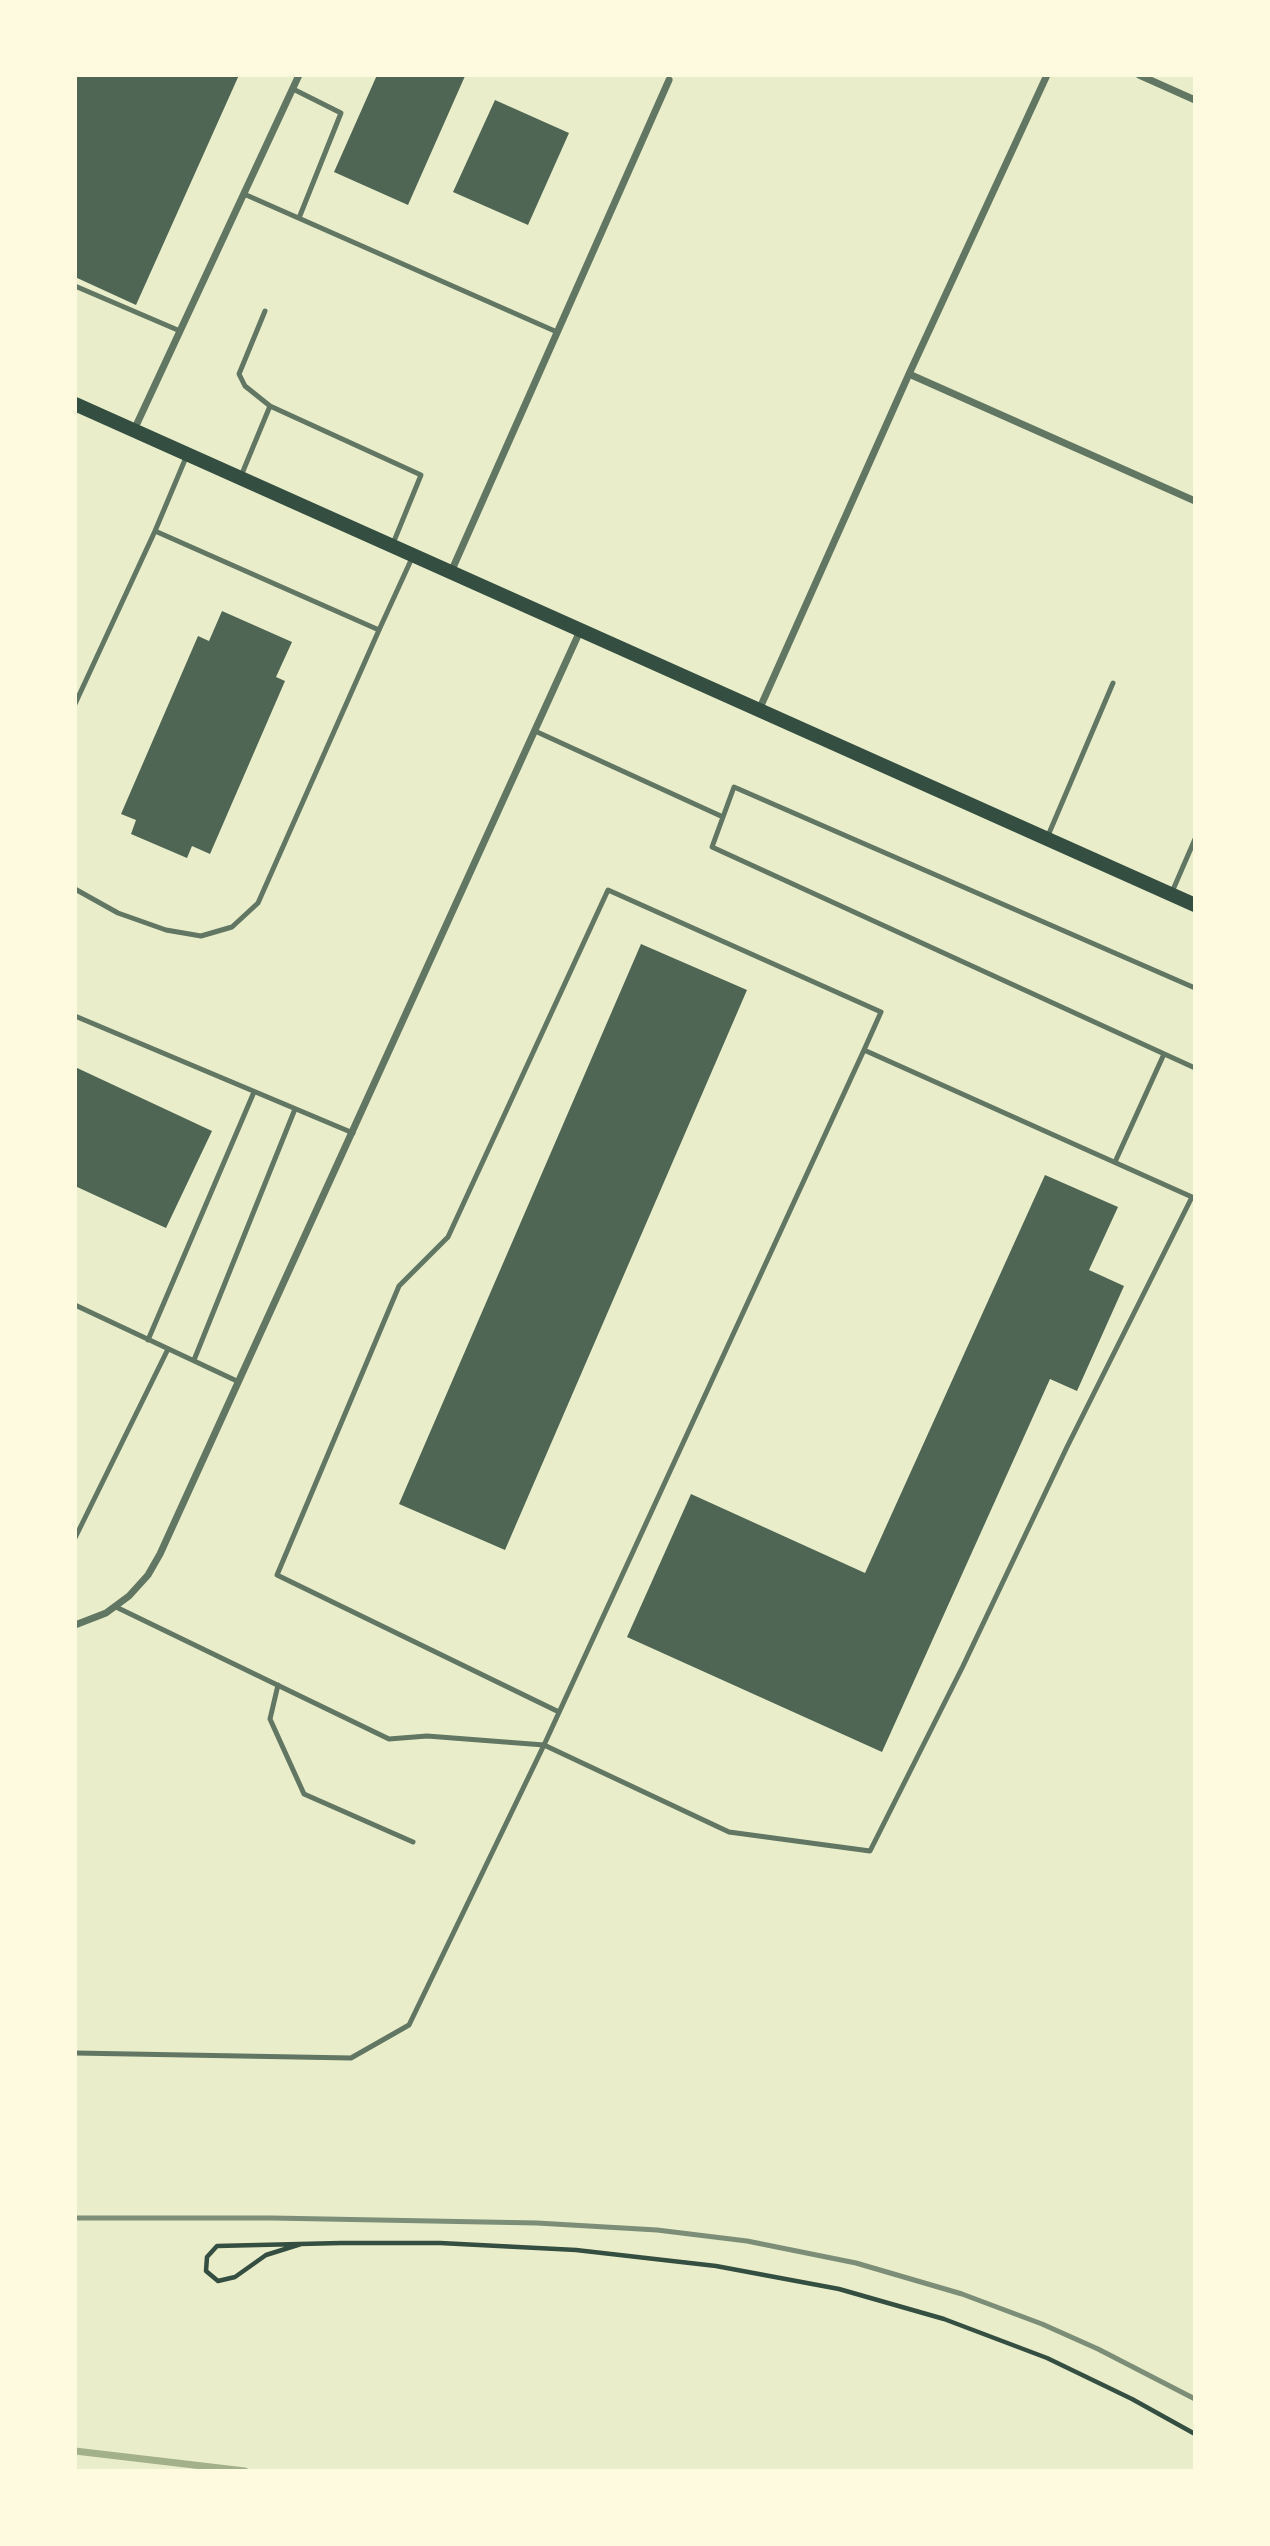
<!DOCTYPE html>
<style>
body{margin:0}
#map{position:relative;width:1270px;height:2546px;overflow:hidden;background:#e9edc9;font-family:"DM Sans",sans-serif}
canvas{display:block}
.frame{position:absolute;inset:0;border:77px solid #fefae0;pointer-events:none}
</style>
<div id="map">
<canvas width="1270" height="2546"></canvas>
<div class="frame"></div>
</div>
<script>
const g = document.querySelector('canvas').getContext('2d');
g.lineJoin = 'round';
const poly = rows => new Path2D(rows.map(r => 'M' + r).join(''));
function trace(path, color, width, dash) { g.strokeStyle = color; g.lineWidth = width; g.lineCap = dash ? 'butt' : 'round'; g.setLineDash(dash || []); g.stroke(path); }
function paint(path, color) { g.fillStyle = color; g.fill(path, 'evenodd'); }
const stream = poly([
 [75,2451,245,2471]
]);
const building = poly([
 [75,75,239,75,136,305,75,277],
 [377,75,465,76,408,205,334,172],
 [495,100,569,133,528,225,453,192],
 [222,611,292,642,276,677,285,681,210,854,192,846,187,858,131,834,136,820,121,814,198,636,209,641],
 [641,944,747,990,505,1550,399,1504],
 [75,1067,212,1131,166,1228,75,1186],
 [1045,1175,1118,1207,1089,1270,1124,1286,1077,1391,1050,1379,882,1752,627,1637,691,1494,865,1573]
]);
const path = poly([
 [301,2244,266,2255,235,2277,218,2281,206,2271,207,2257,217,2246,341,2243,440,2243,576,2250,716,2266,839,2289,944,2319,1047,2358,1132,2399,1195,2434]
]);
const service = poly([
 [293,89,341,113,299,218],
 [244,194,557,332],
 [75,286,180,331],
 [265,311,239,374,245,386,270,406],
 [187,455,155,531,379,630,412,558],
 [241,476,270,406,421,475,392,546],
 [75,704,155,531],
 [535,731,723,817],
 [1047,838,1113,683],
 [75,889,118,913,166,930,201,936,232,927,258,903,379,630],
 [1172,892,1195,839],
 [1195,988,734,787,712,847,1195,1068],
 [75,1016,353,1133],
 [1115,1162,1164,1054],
 [75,1305,239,1382],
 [148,1340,254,1092],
 [194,1360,295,1109],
 [75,1538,168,1349],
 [278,1685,270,1719,304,1794,413,1842],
 [559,1712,277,1575,399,1286,448,1237,608,890,881,1012,864,1050,1192,1197,1067,1447,963,1666,870,1851,729,1832,544,1745,864,1050],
 [75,2053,351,2058,409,2025,544,1745,427,1736,389,1739,116,1607]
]);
const minor = poly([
 [1139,75,1195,100],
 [909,374,1195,501],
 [134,430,299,75],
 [451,572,669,80],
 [759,710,909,374,1047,75],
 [75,1625,106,1613,129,1596,148,1575,160,1554,580,631]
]);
const secondary = poly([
 [75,404,1195,905]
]);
const rail = poly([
 [75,2218,272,2218,537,2223,657,2230,747,2241,856,2263,962,2294,1042,2324,1098,2349,1195,2399]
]);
trace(stream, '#a3b18a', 7);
paint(building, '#4f6655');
trace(path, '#344e41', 4.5);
trace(service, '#617663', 5);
trace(minor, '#617663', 7);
trace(secondary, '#344e41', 14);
trace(rail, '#7c8e77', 5);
</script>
